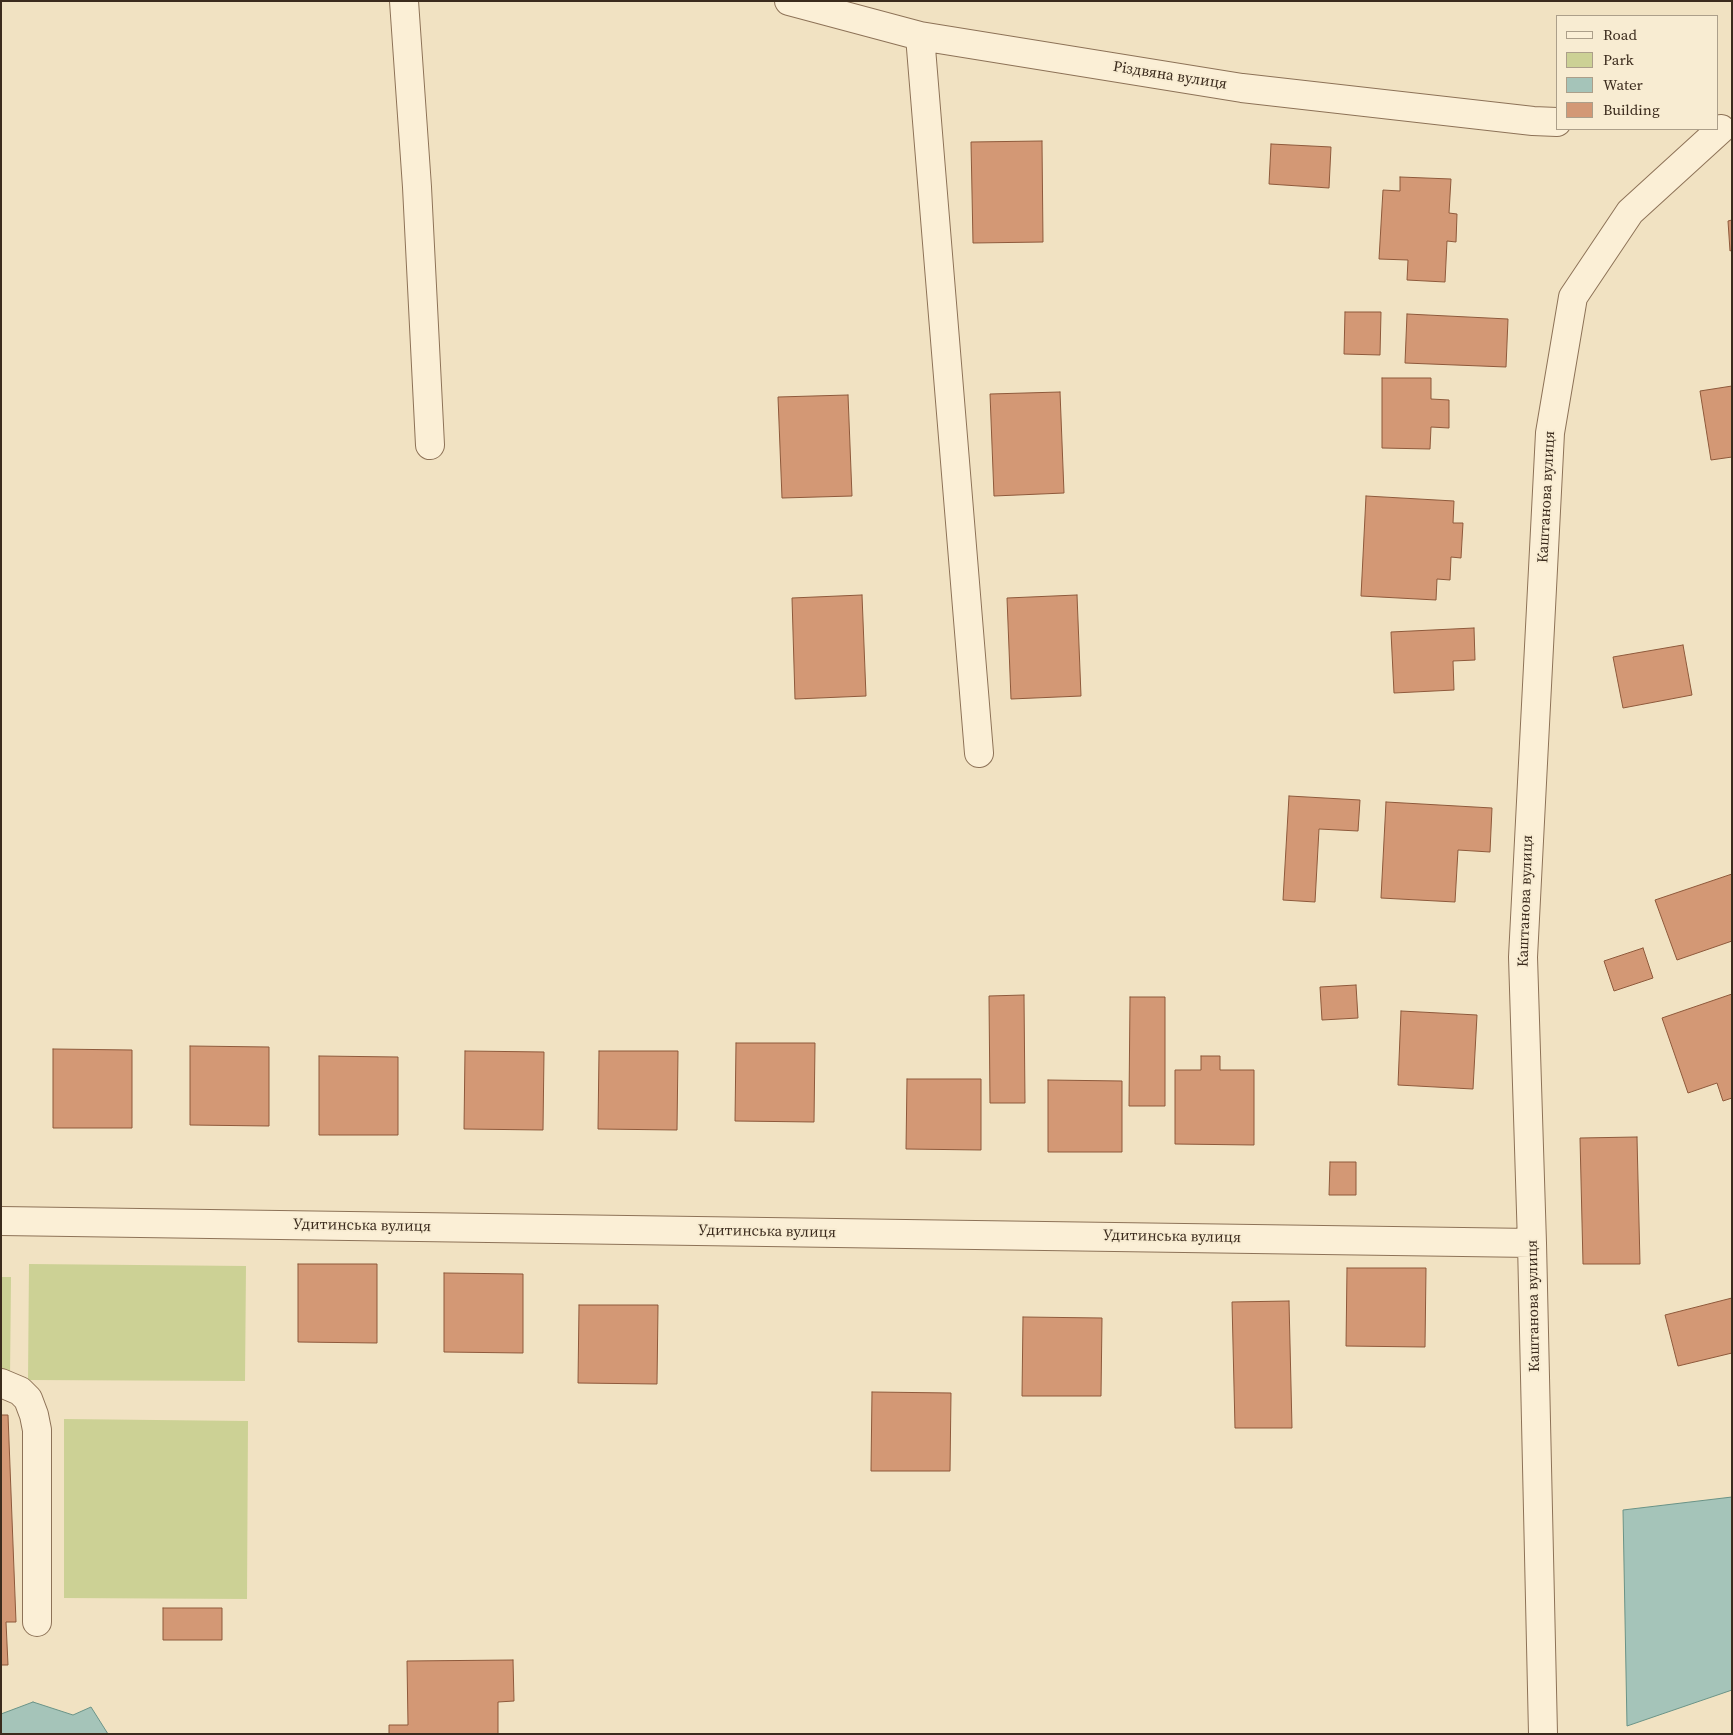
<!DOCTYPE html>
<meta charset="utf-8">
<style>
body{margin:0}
#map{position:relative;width:1733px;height:1735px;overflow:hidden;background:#f1e2c2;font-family:"Source Serif 4",serif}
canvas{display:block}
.frame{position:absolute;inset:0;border:2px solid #3b2b1d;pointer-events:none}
.legend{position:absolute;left:1556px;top:15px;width:162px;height:115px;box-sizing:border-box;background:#f8ecd2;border:1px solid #ac9f8a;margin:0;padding:6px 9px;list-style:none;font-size:15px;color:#3b2b1d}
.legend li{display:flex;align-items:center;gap:10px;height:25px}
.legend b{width:25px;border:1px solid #ac9f8a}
</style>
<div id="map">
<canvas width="1733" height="1735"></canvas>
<div class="frame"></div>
<ul class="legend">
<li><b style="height:6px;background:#fbefd6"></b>Road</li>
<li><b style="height:14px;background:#ccd195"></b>Park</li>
<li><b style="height:14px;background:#a5c4b9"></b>Water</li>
<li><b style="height:14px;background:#d39875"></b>Building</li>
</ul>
</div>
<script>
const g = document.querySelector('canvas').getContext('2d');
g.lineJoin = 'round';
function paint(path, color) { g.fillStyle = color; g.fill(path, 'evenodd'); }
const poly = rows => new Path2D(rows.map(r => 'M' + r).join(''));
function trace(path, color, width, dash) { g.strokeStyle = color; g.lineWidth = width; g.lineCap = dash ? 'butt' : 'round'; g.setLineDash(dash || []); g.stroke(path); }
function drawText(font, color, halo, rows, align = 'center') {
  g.font = font + ' "Source Serif 4",serif'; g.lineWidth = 4; g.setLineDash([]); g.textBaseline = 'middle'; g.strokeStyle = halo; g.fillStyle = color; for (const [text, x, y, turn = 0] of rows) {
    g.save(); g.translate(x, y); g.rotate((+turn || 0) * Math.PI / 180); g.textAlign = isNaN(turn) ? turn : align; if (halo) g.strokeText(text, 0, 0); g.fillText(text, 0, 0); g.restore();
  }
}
const green = poly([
 [29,1264,246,1266,245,1381,28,1380],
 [1,1277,11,1277,10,1377,1,1377],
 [64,1419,248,1421,247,1599,64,1598]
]);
const water = poly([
 [1732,1497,1732,1690,1627,1726,1623,1510,1732,1497],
 [33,1702,73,1715,91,1707,108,1734,1,1734,1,1714,33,1702]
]);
const building = poly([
 [1042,141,1043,242,973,243,971,142,1042,141],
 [1271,144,1331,147,1329,188,1269,184,1271,144],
 [1400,177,1451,179,1449,213,1457,214,1456,242,1447,241,1445,282,1407,280,1408,260,1379,259,1383,190,1400,191,1400,177],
 [1732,220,1732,250,1730,251,1728,221,1732,220],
 [1345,312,1381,312,1380,355,1344,354,1345,312],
 [1407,314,1508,319,1506,367,1405,363,1407,314],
 [1382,378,1431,378,1431,399,1449,400,1449,428,1431,427,1430,449,1382,448,1382,378],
 [1732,386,1732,457,1711,460,1700,391,1732,386],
 [1060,392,1064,493,994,496,990,394,1060,392],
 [848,395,852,496,782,498,778,397,848,395],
 [1366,496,1454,501,1453,523,1463,523,1461,558,1451,557,1450,580,1437,579,1436,600,1361,596,1366,496],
 [862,595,866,696,795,699,792,598,862,595],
 [1077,595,1081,696,1011,699,1007,598,1077,595],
 [1474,628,1475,660,1453,661,1454,690,1394,693,1391,632,1474,628],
 [1683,645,1692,695,1623,708,1613,657,1683,645],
 [1289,796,1360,800,1358,831,1319,829,1315,902,1283,900,1289,796],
 [1386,802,1492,808,1490,852,1458,850,1455,902,1381,898,1386,802],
 [1732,874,1732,941,1677,960,1655,900,1732,874],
 [1643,948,1653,978,1614,991,1604,961,1643,948],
 [1356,985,1358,1018,1322,1020,1320,987,1356,985],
 [1732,994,1732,1098,1723,1101,1717,1083,1688,1093,1662,1018,1732,994],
 [1024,995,1025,1103,990,1103,989,996,1024,995],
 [1130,997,1165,997,1165,1106,1129,1106,1130,997],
 [1401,1011,1477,1015,1473,1089,1398,1085,1401,1011],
 [736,1043,815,1043,814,1122,735,1121,736,1043],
 [190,1046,269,1047,269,1126,190,1125,190,1046],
 [53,1049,132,1050,132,1128,53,1128,53,1049],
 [465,1051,544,1052,543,1130,464,1129,465,1051],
 [599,1051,678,1051,677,1130,598,1129,599,1051],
 [319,1056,398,1057,398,1135,319,1135,319,1056],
 [1201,1056,1220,1056,1220,1070,1254,1070,1254,1145,1175,1144,1175,1070,1201,1070,1201,1056],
 [907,1079,981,1079,981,1150,906,1149,907,1079],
 [1048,1080,1122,1081,1122,1152,1048,1152,1048,1080],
 [1637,1137,1640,1264,1583,1264,1580,1138,1637,1137],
 [1330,1162,1356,1162,1356,1195,1329,1195,1330,1162],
 [298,1264,377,1264,377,1343,298,1342,298,1264],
 [1347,1268,1426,1268,1425,1347,1346,1346,1347,1268],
 [444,1273,523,1274,523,1353,444,1352,444,1273],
 [1732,1298,1732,1353,1678,1366,1665,1315,1732,1298],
 [1289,1301,1292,1428,1235,1428,1232,1302,1289,1301],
 [579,1305,658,1305,657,1384,578,1383,579,1305],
 [1023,1317,1102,1318,1101,1396,1022,1396,1023,1317],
 [872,1392,951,1393,950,1471,871,1471,872,1392],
 [1,1415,8,1415,16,1622,6,1622,8,1665,1,1665,1,1415],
 [163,1608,222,1608,222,1640,163,1640,163,1608],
 [513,1660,514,1701,498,1702,498,1734,389,1734,389,1725,408,1725,407,1661,513,1660]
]);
const minor = poly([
 [404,1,417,187,430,445],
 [789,1,920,36,1242,88,1533,121,1557,122],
 [920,36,979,753],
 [1,1221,1532,1243],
 [1,1383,20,1391,28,1399,34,1415,37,1430,37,1622],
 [1543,1734,1532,1243,1523,957,1550,433,1573,297,1630,212,1721,129]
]);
const streetNames = [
 ["Різдвяна вулиця",1170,76,9],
 ["Каштанова вулиця",1547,497,-87],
 ["Каштанова вулиця",1526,901,-88],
 ["Удитинська вулиця",362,1226,1],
 ["Удитинська вулиця",767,1232,1],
 ["Удитинська вулиця",1172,1237,1],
 ["Каштанова вулиця",1534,1306,-91]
];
paint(green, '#ccd195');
paint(water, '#a5c4b9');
trace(water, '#6a9387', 1);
paint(building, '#d39875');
trace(building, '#8e593b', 1);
trace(minor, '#8d7257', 30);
trace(minor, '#fbefd6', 28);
drawText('15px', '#3b2b1d', '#f8ecd2', streetNames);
</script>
